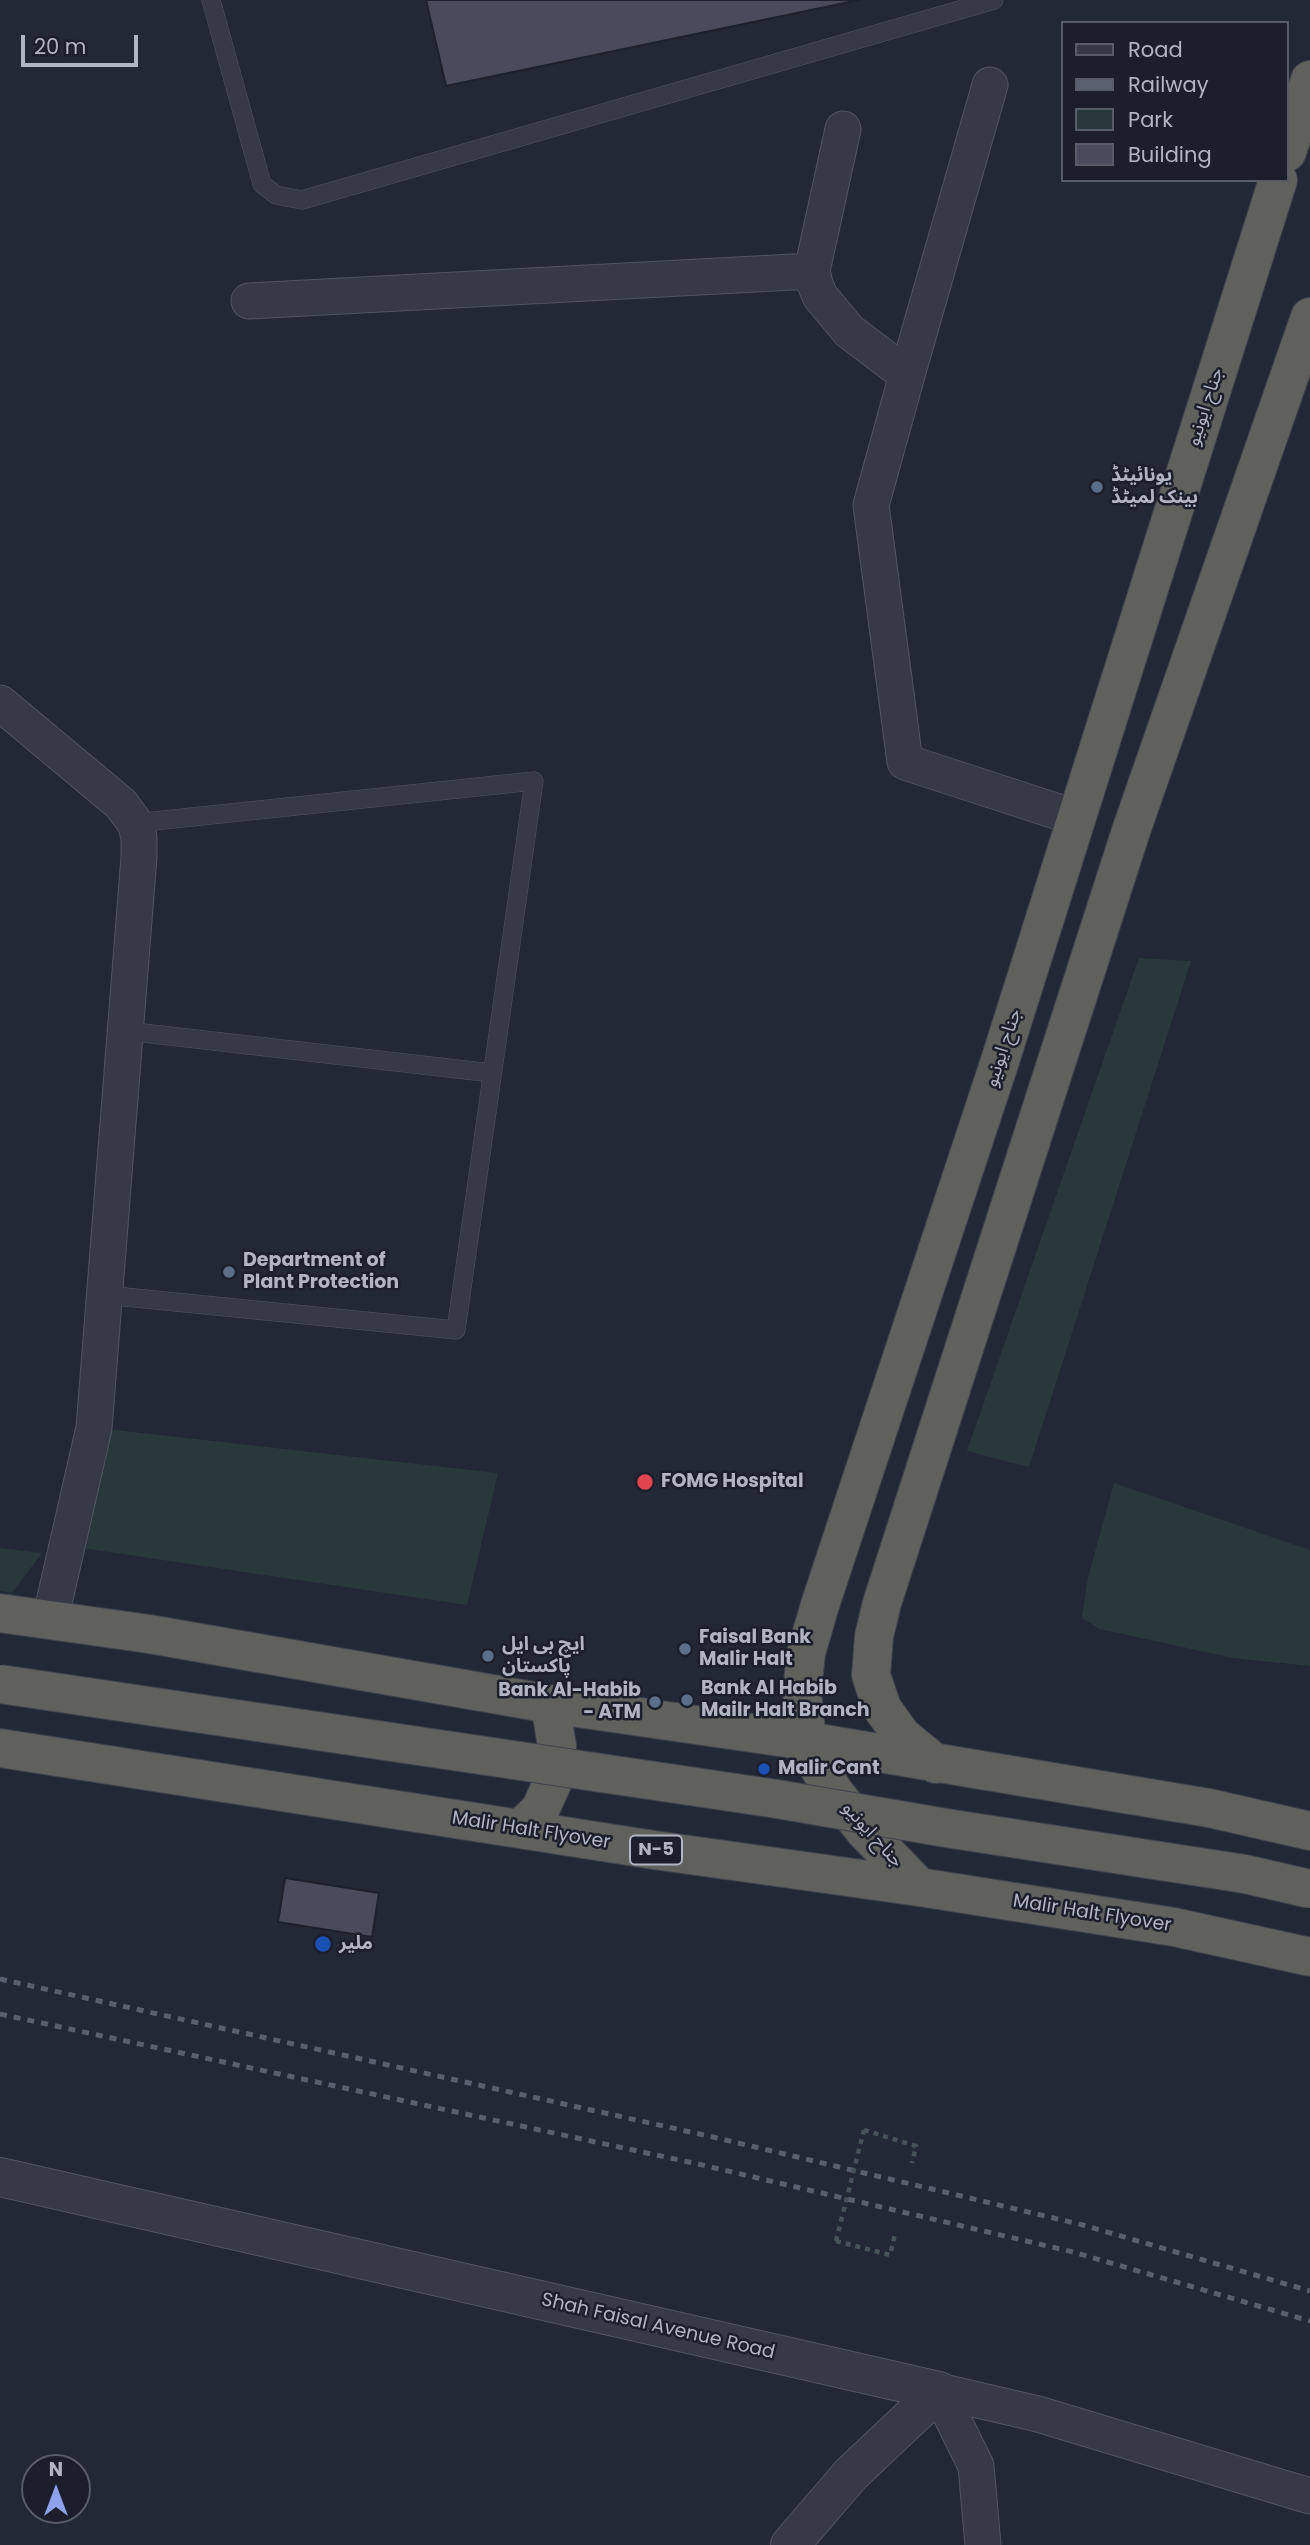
<!DOCTYPE html>
<meta charset="utf-8">
<style>
body{margin:0}
#map{position:relative;width:1310px;height:2545px;overflow:hidden;background:#232836;font-family:Poppins,sans-serif}
canvas{display:block}
.legend{position:absolute;left:1061px;top:21px;width:228px;height:161px;box-sizing:border-box;background:#1c1f2b;border:2px solid #585b68;margin:0;padding:9px 12px;list-style:none;font-size:21px;color:#b1b5c3}
.legend li{display:flex;align-items:center;gap:14px;height:35px}
.legend b{width:35px;border:2px solid #585b68}
.north{position:absolute;left:21px;top:2454px;width:70px;height:70px;box-sizing:border-box;background:#1c1f2b;border:2px solid #585b68;border-radius:50%;rotate:0deg;font-size:19px;font-weight:700;line-height:28px;text-align:center;color:#b1b5c3}
.north::after{content:'';display:block;margin:auto;width:24px;height:32px;background:#8da1ec;clip-path:polygon(50% 0,100% 100%,50% 72%,0 100%)}
.scale{position:absolute;left:21px;top:35px;width:117px;height:32px;box-sizing:border-box;border:4px solid #b1b5c3;border-top:0;padding-left:9px;font-size:21px;line-height:24px;white-space:nowrap;color:#b1b5c3;-webkit-text-stroke:5px #1c1f2b;paint-order:stroke}
</style>
<div id="map">
<canvas width="1310" height="2545"></canvas>
<ul class="legend">
<li><b style="height:9px;background:#363a47"></b>Road</li>
<li><b style="height:9px;background:#5a5f6f"></b>Railway</li>
<li><b style="height:19px;background:#29383b"></b>Park</li>
<li><b style="height:19px;background:#474b5c"></b>Building</li>
</ul>
<div class="north">N</div>
<div class="scale">20 m</div>
</div>
<script>
const g = document.querySelector('canvas').getContext('2d');
g.lineJoin = 'round';
function paint(path, color) { g.fillStyle = color; g.fill(path, 'evenodd'); }
const poly = rows => new Path2D(rows.map(r => 'M' + r).join(''));
function trace(path, color, width, dash) { g.strokeStyle = color; g.lineWidth = width; g.lineCap = dash ? 'butt' : 'round'; g.setLineDash(dash || []); g.stroke(path); }
function drawText(font, color, halo, rows, align = 'center') {
  g.font = font + ' Poppins,"Noto Sans Arabic",sans-serif'; g.lineWidth = 5; g.setLineDash([]); g.textBaseline = 'middle'; g.strokeStyle = halo; g.fillStyle = color; for (const [text, x, y, turn = 0] of rows) {
    g.save(); g.translate(x, y); g.rotate((+turn || 0) * Math.PI / 180); g.textAlign = isNaN(turn) ? turn : align; if (halo) g.strokeText(text, 0, 0); g.fillText(text, 0, 0); g.restore();
  }
}
const green = poly([
 [1139,958,1191,961,1029,1467,967,1451],
 [106,1429,498,1473,467,1605,82,1548],
 [1114,1483,1310,1550,1310,1666,1233,1658,1100,1629,1082,1618,1088,1577],
 [0,1548,42,1553,12,1593,0,1591]
]);
const building = poly([
 [426,0,859,0,446,86,426,0],
 [285,1878,379,1893,372,1937,278,1922,285,1878]
]);
const path = poly([
 [864,2130,916,2146,912,2163],
 [836,2241,890,2255,895,2234]
]);
const service = poly([
 [211,0,262,184,276,195,302,200,994,0],
 [126,1031,492,1073],
 [105,1295,456,1330,534,781,135,823]
]);
const minor = poly([
 [812,271,843,129],
 [249,301,812,271,815,284,820,296,849,331,907,375,871,505,905,762,1077,818],
 [907,375,990,85],
 [0,703,121,804,135,823,139,837,139,857,94,1428,50,1620],
 [939,2391,1038,2414,1310,2496],
 [939,2391,976,2466,983,2545]
]);
const tertiary = poly([
 [0,2177,939,2391],
 [790,2545,851,2474,939,2391]
]);
const trunk = poly([
 [1287,152,1310,80],
 [0,1613,149,1634,550,1704,807,1741,1209,1808,1310,1831],
 [0,1748,654,1850,919,1887,1174,1927,1310,1957],
 [936,1764,902,1736,882,1708,871,1675,874,1636,882,1603,1131,831,1310,317],
 [520,1829,540,1810,554,1779,557,1746,550,1704],
 [919,1887,864,1830,834,1792,818,1766,807,1741,802,1692,806,1653,820,1605,999,1064,1278,180]
]);
const rail = poly([
 [0,1979,713,2137,1083,2225,1310,2291],
 [0,2014,698,2164,1073,2252,1310,2321]
]);
const pathBridge = poly([
 [836,2241,864,2130]
]);
const trunkBridge = poly([
 [0,1684,777,1799,946,1828,1245,1874,1310,1889]
]);
const markers = [
 [1097,487,7,"#5c6f8a"],
 [229,1272,7,"#5c6f8a"],
 [645,1482,9,"#e0444e"],
 [685,1649,7,"#5c6f8a"],
 [488,1656,7,"#5c6f8a"],
 [687,1700,7,"#5c6f8a"],
 [655,1702,7,"#5c6f8a"],
 [764,1769,7,"#1a4fb4"],
 [323,1944,9,"#1a4fb4"]
];
const shields = [
 [656,1850,52]
];
const shieldNames = [
 ["N-5",656,1850]
];
const streetNames = [
 ["جناح ایونیو",1206,407,-72],
 ["جناح ایونیو",1004,1048,-72],
 ["Malir Halt Flyover",531,1831,9],
 ["جناح ایونیو",872,1835,48],
 ["Malir Halt Flyover",1092,1914,9],
 ["Shah Faisal Avenue Road",658,2327,13]
];
const poiNames = [
 ["یونائیٹڈ",1111,476],
 ["بینک لمیٹڈ",1111,498],
 ["Department of",243,1261],
 ["Plant Protection",243,1283],
 ["FOMG Hospital",661,1482],
 ["Faisal Bank",699,1638],
 ["Malir Halt",699,1660],
 ["ایچ بی ایل",502,1645],
 ["پاکستان",502,1667],
 ["Bank Al Habib",701,1689],
 ["Mailr Halt Branch",701,1711],
 ["Bank Al-Habib",641,1691,"right"],
 ["- ATM",641,1713,"right"],
 ["Malir Cant",778,1769],
 ["ملیر",339,1944]
];
paint(green, '#29383b');
paint(building, '#474b5c');
trace(building, '#1d212d', 2);
trace(service, '#515561', 19);
trace(minor, '#515561', 37);
trace(tertiary, '#515561', 40);
trace(trunk, '#3e424e', 40);
trace(path, '#465358', 4.5, [5, 5]);
trace(service, '#363a47', 18);
trace(minor, '#363a47', 35);
trace(tertiary, '#363a47', 38);
trace(trunk, '#60605d', 38);
trace(rail, '#5a5f6f', 5, [7, 7]);
trace(trunkBridge, '#3e424e', 40, []);
trace(pathBridge, '#465358', 4.5, [5, 5]);
trace(trunkBridge, '#60605d', 38);
for (const [x, y, r, color] of markers) { const dot = new Path2D(); dot.arc(x, y, r, 0, 2 * Math.PI); g.fillStyle = color; g.fill(dot); trace(dot, '#1c1f2b', 2.5); }
for (const [x, y, w] of shields) { const box = new Path2D(); box.roundRect(x - w / 2, y - 14.5, w, 29, 5); g.fillStyle = '#1c1f2b'; g.fill(box); trace(box, '#b1b5c3', 2); }
drawText('bold 18px', '#b1b5c3', null, shieldNames);
drawText('19px', '#b1b5c3', '#1c1f2b', streetNames);
drawText('bold 19px', '#b1b5c3', '#1c1f2b', poiNames, 'left');
</script>
